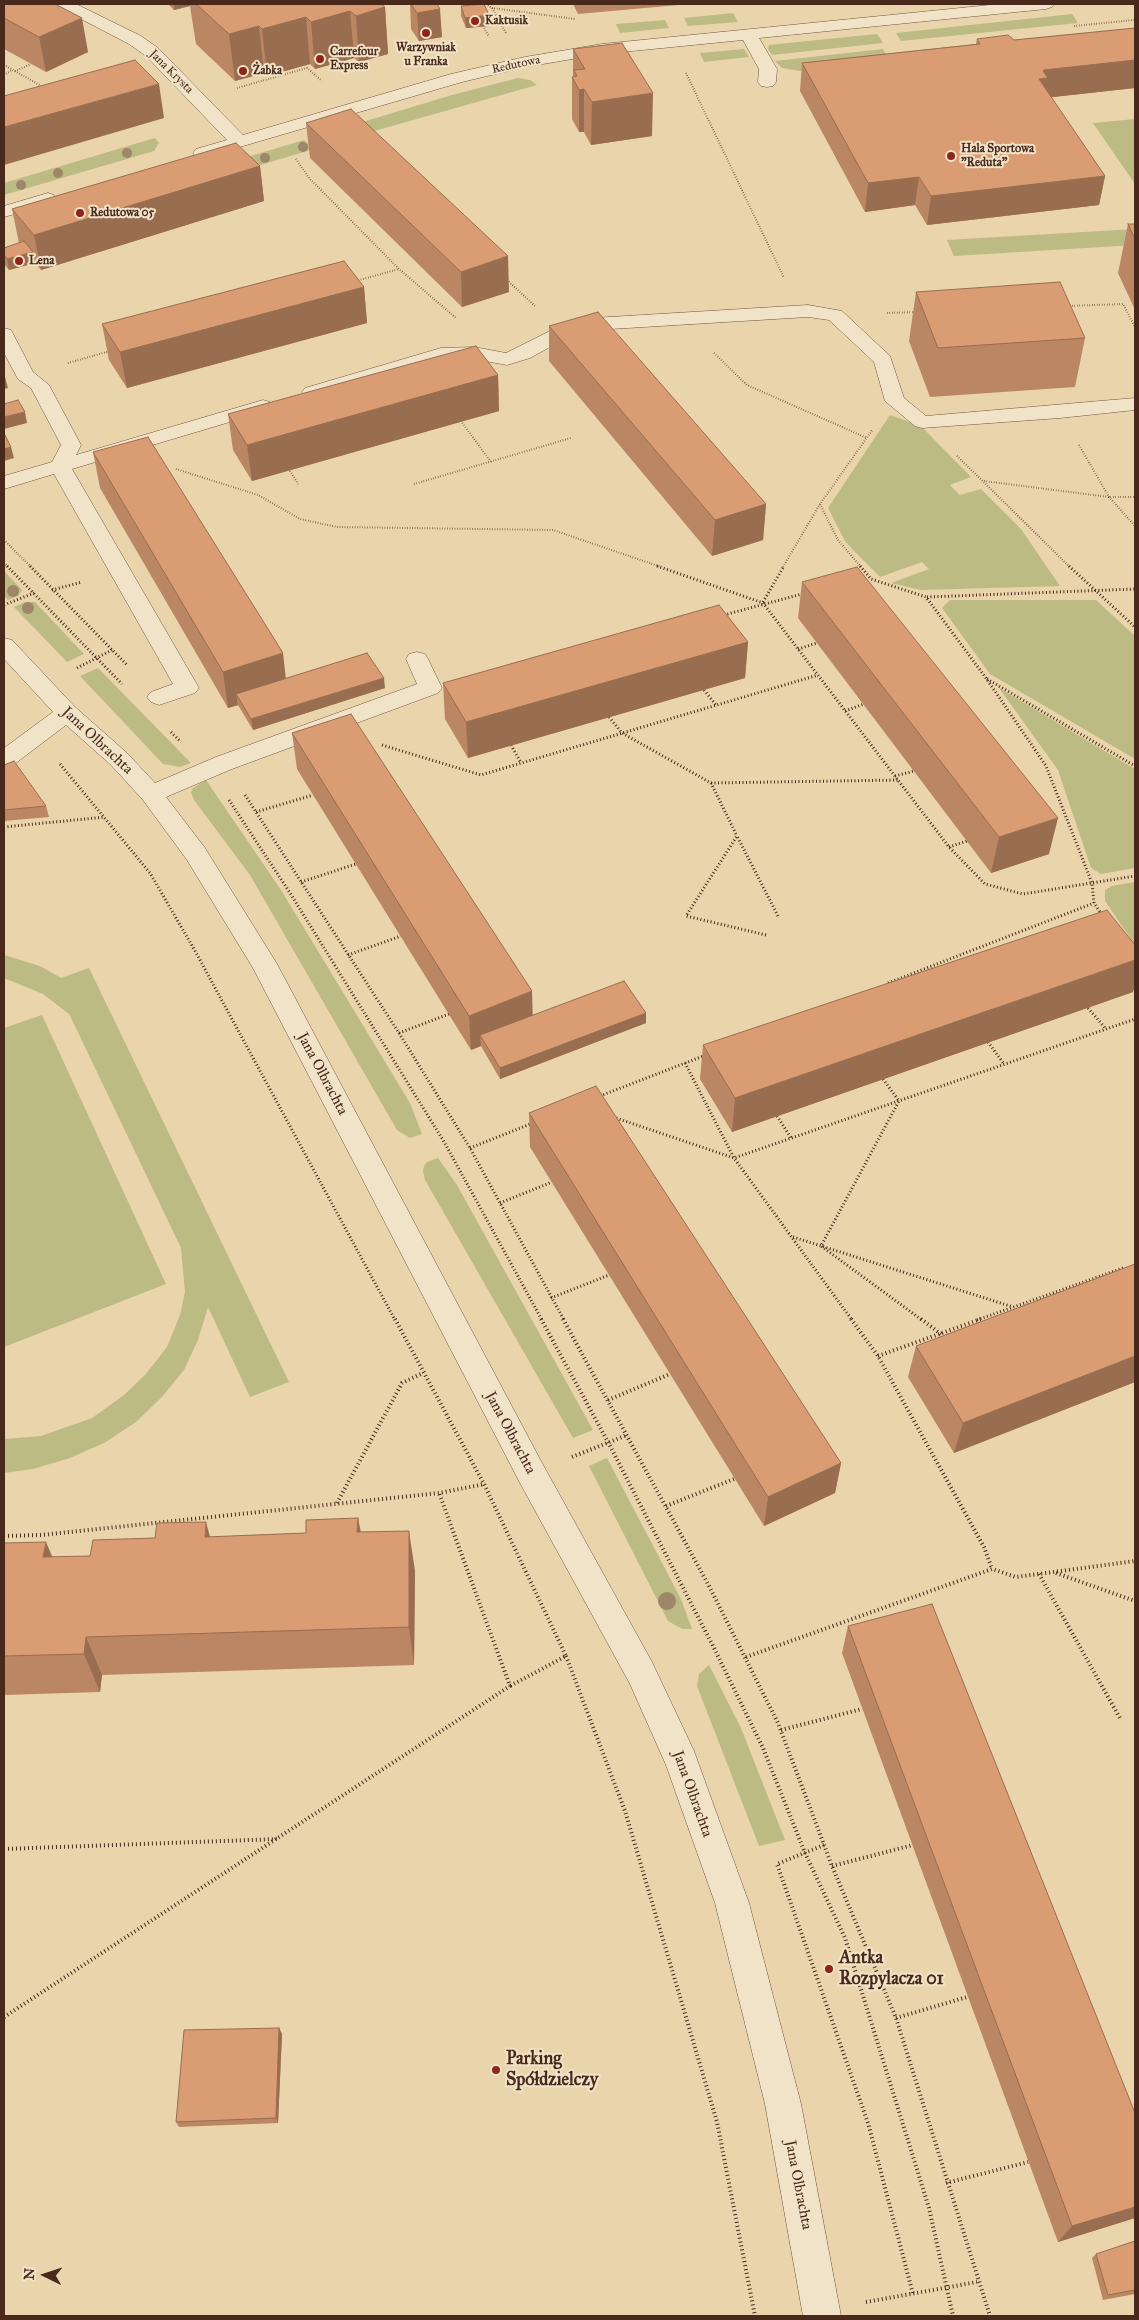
<!DOCTYPE html>
<meta charset="utf-8">
<style>
body{margin:0}
#map{position:relative;width:1139px;height:2320px;overflow:hidden;background:#ead4ab;font-family:"IM FELL Great Primer",serif}
canvas{display:block}
.frame{position:absolute;inset:0;border:5px solid #48291c;pointer-events:none}
.north{position:absolute;left:20px;top:2250px;width:50px;height:50px;-webkit-text-stroke:4px #f1e3c8;paint-order:stroke;rotate:274deg;font-size:14px;font-weight:700;line-height:20px;text-align:center;color:#48291c}
.north::after{content:'';display:block;margin:auto;width:18px;height:22px;background:#48291c;clip-path:polygon(50% 0,100% 100%,50% 72%,0 100%)}
</style>
<div id="map">
<canvas width="1139" height="2320"></canvas>
<div class="frame"></div>
<div class="north">N</div>
</div>
<script>
const g = document.querySelector('canvas').getContext('2d');
g.lineJoin = 'round';
function paint(path, color) { g.fillStyle = color; g.fill(path, 'evenodd'); }
const poly = rows => new Path2D(rows.map(r => 'M' + r).join(''));
function trace(path, color, width, dash) { g.strokeStyle = color; g.lineWidth = width; g.lineCap = dash ? 'butt' : 'round'; g.setLineDash(dash || []); g.stroke(path); }
function drawText(font, color, halo, rows, align = 'center') {
  g.font = font + ' "IM FELL Great Primer",serif'; g.lineWidth = 4; g.setLineDash([]); g.textBaseline = 'middle'; g.strokeStyle = halo; g.fillStyle = color; for (const [text, x, y, turn = 0] of rows) {
    g.save(); g.translate(x, y); g.rotate((+turn || 0) * Math.PI / 180); g.textAlign = isNaN(turn) ? turn : align; if (halo) g.strokeText(text, 0, 0); g.fillText(text, 0, 0); g.restore();
  }
}
const green = poly([
 [733,13,738,22,688,26,684,18],
 [1072,14,1078,23,901,41,896,33],
 [665,20,669,28,620,33,616,24],
 [877,34,883,43,772,55,768,49,769,45],
 [744,49,749,57,704,62,700,53],
 [883,49,889,60,888,63,800,71,782,68,775,61],
 [518,78,530,80,537,85,332,143,323,134,452,95],
 [1135,119,1135,184,1093,123],
 [155,138,159,143,154,151,4,195,4,183],
 [304,140,314,149,130,204,119,195],
 [1135,229,1135,245,954,256,947,240],
 [890,415,921,426,971,477,950,485,960,495,981,489,1021,529,1060,586,921,590,891,583,929,569,922,562,880,577,854,551,845,541,828,508],
 [4,571,22,590,18,596,8,600,4,596],
 [950,600,1096,600,1135,636,1135,759,990,674,942,608],
 [25,602,35,602,84,654,67,662,14,607],
 [98,668,191,763,180,767,163,764,80,676],
 [999,688,1135,769,1135,868,1101,874,1091,868,1058,770],
 [206,780,281,890,410,1103,422,1134,410,1138,397,1130,250,875,194,800,191,792,193,788],
 [1135,882,1135,945,1105,901,1105,890,1112,886],
 [4,955,40,966,61,978,89,968,289,1382,250,1397,208,1307,198,1340,184,1370,162,1397,136,1422,104,1443,70,1458,33,1469,4,1473,4,1439,41,1436,92,1418,124,1395,146,1374,167,1347,180,1315,185,1292,181,1248,74,1024,69,1014,43,994,4,978],
 [42,1015,166,1284,4,1347,4,1028],
 [438,1158,457,1185,593,1430,573,1438,425,1180,423,1171,424,1166,427,1162],
 [607,1458,681,1599,692,1629,682,1629,668,1621,589,1466],
 [709,1665,741,1728,785,1840,759,1846,697,1686,699,1674]
]);
const pathFar2 = poly([
 [461,4,480,4],
 [486,4,492,8,506,33],
 [492,8,575,19],
 [483,26,489,37],
 [1074,26,1135,20],
 [4,65,45,88],
 [15,71,31,64],
 [686,73,784,278],
 [4,75,12,70],
 [237,88,307,68,322,81],
 [296,159,309,178,399,269,456,318],
 [507,280,535,306],
 [356,281,399,269],
 [1067,306,1123,304,1135,327],
 [887,313,916,312],
 [714,353,747,385,867,438],
 [68,363,110,351],
 [461,421,491,462],
 [1079,445,1109,497,1135,526],
 [957,456,1070,567],
 [176,469,258,495,300,519,337,527,553,530,661,567],
 [290,471,298,484],
 [984,481,1109,497,1135,497],
 [414,484,571,438],
 [4,540,31,567],
 [4,563,8,567],
 [783,567,820,504],
 [861,567,838,540,820,504,873,429]
]);
const pathFar1 = poly([
 [7,566,122,684],
 [30,566,127,665],
 [657,566,763,603,949,847,985,884,1023,894,1135,876],
 [860,566,871,579,926,597,986,678,1046,766,1092,883,1094,903,1102,915],
 [1069,566,1135,627],
 [52,590,82,582],
 [927,597,1135,589],
 [763,602,784,566],
 [4,605,34,593],
 [724,615,802,594],
 [798,649,817,643],
 [77,668,112,650],
 [987,679,1135,766],
 [704,690,716,705],
 [845,711,864,704],
 [609,717,622,733,711,783,737,836],
 [171,732,181,742],
 [382,745,481,775,818,675],
 [511,745,521,763],
 [60,764,150,873,194,949,395,1320],
 [895,776,914,771],
 [711,783,898,780],
 [245,795,399,1033,470,1148,564,1320],
 [229,800,290,893,443,1140,542,1320],
 [256,812,313,795],
 [4,827,105,817],
 [949,847,967,841],
 [301,882,356,864],
 [766,935,686,916,737,836,779,918],
 [348,955,401,936],
 [888,983,1094,903],
 [1088,1008,1106,1029],
 [399,1033,449,1014],
 [988,1042,1004,1064],
 [685,1063,734,1158,1135,1019],
 [883,1079,899,1101,821,1246,922,1320],
 [600,1096,706,1055],
 [777,1116,791,1138],
 [613,1117,734,1158,852,1320],
 [470,1148,533,1123],
 [500,1203,552,1182],
 [793,1237,1013,1307],
 [551,1298,609,1275],
 [977,1320,1123,1268]
]);
const path = poly([
 [395,1319,484,1484,566,1656,510,1686],
 [541,1319,608,1442,713,1646,763,1748,805,1853,845,1938,929,2208,953,2316],
 [563,1319,708,1584,778,1723,832,1866,896,2018,990,2316],
 [851,1319,878,1356,984,1547,992,1569],
 [921,1319,941,1334,945,1340],
 [878,1356,981,1319],
 [608,1400,670,1374],
 [572,1457,627,1435],
 [337,1503,402,1383,423,1373],
 [666,1506,734,1479],
 [4,1536,41,1535,439,1493,485,1484],
 [1056,1573,1135,1601],
 [1039,1574,1121,1720],
 [566,1656,625,1811,717,2122,755,2316],
 [746,1657,992,1569,1016,1577,1135,1561],
 [781,1730,862,1709],
 [824,1845,777,1864,868,2123,913,2294],
 [4,1849,278,1839],
 [832,1866,913,1845],
 [4,2017,510,1686,439,1493],
 [896,2018,967,1997],
 [946,2183,1028,2162],
 [866,2302,977,2282]
]);
const minor = poly([
 [56,4,76,4,141,36,158,48,243,135,451,74,525,57,602,44,1000,4,1054,4,1052,7,1046,9,759,38,777,69,776,82,773,86,767,87,761,86,758,82,759,69,743,40,602,54,525,67,462,82,202,158,196,157,193,153,196,149,227,140,146,56,129,44,58,7,56,4],
 [48,193,54,195,57,199,54,203,4,217,4,206,48,193],
 [808,305,842,311,890,356,904,398,926,416,1135,398,1135,410,1060,418,922,428,915,426,885,401,874,362,829,320,808,317,594,330,570,336,530,358,507,365,474,359,442,360,312,398,305,396,302,392,305,388,441,348,474,347,506,353,556,328,593,318,808,305],
 [4,328,11,330,33,372,49,385,81,445,76,455,263,400,270,402,273,406,270,410,72,469,199,688,195,693,159,705,151,702,147,697,151,692,173,684,54,474,4,489,4,476,52,462,61,445,31,388,18,379,4,353,4,328],
 [4,638,12,640,75,707,127,753,155,783,216,757,417,684,406,659,409,654,417,652,425,654,428,659,442,688,438,693,232,769,166,797,205,848,277,964,542,1463,652,1662,694,1751,749,1903,801,2104,841,2316,803,2316,765,2104,715,1903,666,1765,630,1684,520,1483,253,968,187,860,143,800,111,765,66,725,12,766,4,768,4,748,53,712,4,659,4,638]
]);
const trees = [
 [303,147,5],
 [127,153,5],
 [265,158,5],
 [58,173,5],
 [21,185,5],
 [13,591,6],
 [28,608,6],
 [667,1601,9]
];
const wall = poly([
 [4,4,88,52,46,72,4,49],
 [168,4,381,4,385,7,388,54,359,62,354,58,315,69,310,64,267,76,264,73,235,81,196,44,190,6,174,10],
 [410,4,437,4,442,37,419,41,411,29],
 [573,4,690,4,578,14],
 [461,6,489,15,489,26,466,28,461,16],
 [1135,28,1135,88,1051,97,1105,176,1099,205,927,225,915,205,865,212,800,91,802,63,976,44,977,39,1014,40],
 [573,49,652,136,591,145,584,132,579,132,572,119,572,77,573,77],
 [306,123,509,292,462,307,310,158],
 [260,166,264,201,41,270,35,263,9,270,4,264,4,248,19,243,12,209],
 [1128,224,1135,224,1135,310,1118,273],
 [364,287,367,323,127,388,109,360,102,324],
 [916,292,1085,338,1075,387,930,397,909,341],
 [549,326,766,504,763,540,712,556,549,361],
 [498,375,499,411,252,481,233,450,228,414],
 [93,452,286,678,385,688,253,730,238,705,228,708,100,488],
 [802,582,1049,854,991,873,798,618],
 [748,642,745,678,468,758,445,719,443,683],
 [292,733,533,1015,646,1023,500,1079,481,1046,471,1050,297,769],
 [4,765,46,806,49,817,4,821],
 [1133,992,732,1132,700,1079,703,1045],
 [529,1113,841,1463,835,1493,764,1526,530,1147],
 [916,1346,1135,1382,954,1453,908,1377],
 [358,1518,361,1532,415,1571,414,1665,102,1675,100,1692,4,1695,4,1543,52,1557,90,1556,210,1537,306,1533],
 [848,1626,1135,2113,1135,2218,1058,2242,842,1653],
 [279,2028,282,2034,278,2123,179,2127,176,2122],
 [1135,2241,1135,2294,1103,2300,1092,2258,1096,2254]
]);
const shadedWall = poly([
 [174,4,190,4,190,6,174,10],
 [385,7,388,54,359,62,356,16],
 [440,9,442,37,419,41,417,13],
 [350,11,354,58,315,69,311,22],
 [489,15,489,26,466,28,465,18],
 [306,17,310,64,267,76,262,29],
 [82,18,88,52,46,72,39,37],
 [259,26,264,73,235,81,229,34],
 [1135,60,1135,88,1045,98,1039,79,1043,71,1044,70],
 [159,84,164,118,4,165,4,127],
 [584,89,584,132,579,132,579,90],
 [653,93,652,136,591,145,592,102],
 [260,166,264,201,41,270,34,235],
 [1105,176,1099,205,927,225,931,196],
 [919,177,915,205,865,212,868,183],
 [33,252,35,263,9,270,7,259],
 [508,256,509,292,462,307,461,272],
 [364,287,367,323,127,388,120,352],
 [498,375,499,411,252,481,247,445],
 [4,377,5,377,8,388,4,389],
 [25,412,27,423,4,429,4,417],
 [11,447,14,458,4,461,4,449],
 [766,504,763,540,712,556,715,520],
 [748,642,745,678,468,758,466,722],
 [283,653,287,689,236,694,238,705,228,708,223,672],
 [384,678,385,688,253,730,251,719],
 [1058,818,1049,854,991,873,999,837],
 [1135,960,1135,986,1133,992,732,1132,735,1098],
 [532,991,533,1026,480,1035,481,1046,471,1050,469,1016],
 [646,1013,646,1023,500,1079,500,1068],
 [1135,1356,1135,1382,954,1453,963,1423],
 [841,1463,835,1493,764,1526,768,1497],
 [358,1518,365,1559,357,1532],
 [206,1522,217,1563,205,1537],
 [409,1531,415,1571,414,1665,409,1627],
 [46,1542,63,1582,43,1557],
 [86,1637,102,1675,100,1692,84,1654],
 [279,2028,282,2034,278,2123,276,2118],
 [1135,2207,1135,2218,1058,2242,1072,2226]
]);
const building = poly([
 [4,4,55,4,82,18,39,37,4,18,4,4],
 [196,4,381,4,385,7,356,16,350,11,311,22,306,17,262,29,259,26,229,34,196,4],
 [411,4,437,4,440,9,417,13,411,4],
 [484,4,489,15,465,18,461,6,484,4],
 [1135,28,1135,60,1044,70,1043,71,1048,78,1039,79,1105,176,931,196,919,177,868,183,802,63,980,44,977,39,1008,35,1014,40,1135,28],
 [622,43,653,93,592,102,584,89,579,90,572,77,577,76,574,70,585,69,573,49,622,43],
 [135,60,159,84,4,127,4,96,135,60],
 [351,109,508,256,461,272,306,123,351,109],
 [236,143,260,166,34,235,12,209,236,143],
 [1128,224,1135,224,1135,239,1128,224],
 [24,241,33,252,7,259,4,255,4,248,24,241],
 [344,261,364,287,120,352,102,324,344,261],
 [1060,282,1085,338,938,348,916,292,1060,282],
 [598,312,766,504,715,520,549,326,598,312],
 [476,346,498,375,247,445,228,414,476,346],
 [18,400,25,412,4,417,4,404,18,400],
 [4,433,11,447,4,449,4,433],
 [148,437,283,653,223,672,93,452,148,437],
 [857,567,1058,818,999,837,802,582,857,567],
 [719,605,748,642,466,722,443,683,719,605],
 [367,653,384,678,251,719,236,694,367,653],
 [351,714,532,991,469,1016,292,733,351,714],
 [14,761,46,806,4,810,4,765,14,761],
 [1107,910,1135,945,1135,960,735,1098,703,1045,1107,910],
 [624,981,646,1013,500,1068,480,1035,624,981],
 [596,1086,841,1463,768,1497,529,1113,596,1086],
 [1135,1264,1135,1356,963,1423,916,1346,1135,1264],
 [358,1518,357,1532,409,1531,409,1627,86,1637,84,1654,4,1656,4,1543,46,1542,43,1557,90,1556,93,1540,155,1538,157,1523,206,1522,205,1537,306,1533,306,1520,358,1518],
 [932,1604,1135,2113,1135,2207,1072,2226,848,1626,932,1604],
 [279,2028,276,2118,176,2122,184,2030,279,2028],
 [1135,2241,1135,2290,1108,2295,1096,2254,1135,2241]
]);
const markers = [
 [475,21,5,"#8f2418"],
 [426,33,5,"#8f2418"],
 [320,59,5,"#8f2418"],
 [243,71,5,"#8f2418"],
 [951,156,5,"#8f2418"],
 [80,213,5,"#8f2418"],
 [19,261,5,"#8f2418"],
 [829,1969,5,"#8f2418"],
 [496,2070,5,"#8f2418"]
];
const farPoinames = [
 ["Kaktusik",485,21],
 ["Warzywniak",426,48,"center"],
 ["u Franka",426,62,"center"],
 ["Carrefour",330,52],
 ["Express",330,66],
 ["Żabka",253,71],
 ["Hala Sportowa",961,149],
 ["\"Reduta\"",961,163],
 ["Redutowa 05",90,213],
 ["Lena",29,261]
];
const farStreetnames = [
 ["Redutowa",516,65,-12],
 ["Jana Krysta",171,72,45]
];
const streetNames = [
 ["Jana Olbrachta",97,741,43],
 ["Jana Olbrachta",322,1074,62],
 ["Jana Olbrachta",510,1433,62],
 ["Jana Olbrachta",692,1794,70],
 ["Jana Olbrachta",798,2185,79]
];
const nearPoinames = [
 ["Antka",839,1959],
 ["Rozpylacza 01",839,1980],
 ["Parking",506,2060],
 ["Spółdzielczy",506,2081]
];
paint(green, '#bdbb84');
trace(minor, '#705440', 1);
trace(pathFar2, '#48291c', 2, [0.5, 2]);
trace(pathFar1, '#48291c', 3, [1, 2.5]);
trace(path, '#48291c', 4, [1, 3]);
paint(minor, '#f1e3c8');
g.fillStyle = '#9e8668';
for (const [x, y, r] of trees) { g.beginPath(); g.arc(x, y, r, 0, 2 * Math.PI); g.fill(); }
paint(wall, '#bb8663');
paint(shadedWall, '#996d50');
paint(building, '#da9c73');
trace(building, '#996d50', 1);
for (const [x, y, r, color] of markers) { const dot = new Path2D(); dot.arc(x, y, r, 0, 2 * Math.PI); g.fillStyle = color; g.fill(dot); trace(dot, '#f1e3c8', 2); }
drawText('bold 12px', '#48291c', '#f1e3c8', farPoinames, 'left');
drawText('12px', '#48291c', '#f1e3c8', farStreetnames);
drawText('15px', '#48291c', '#f1e3c8', streetNames);
drawText('bold 18px', '#48291c', '#f1e3c8', nearPoinames, 'left');
</script>
